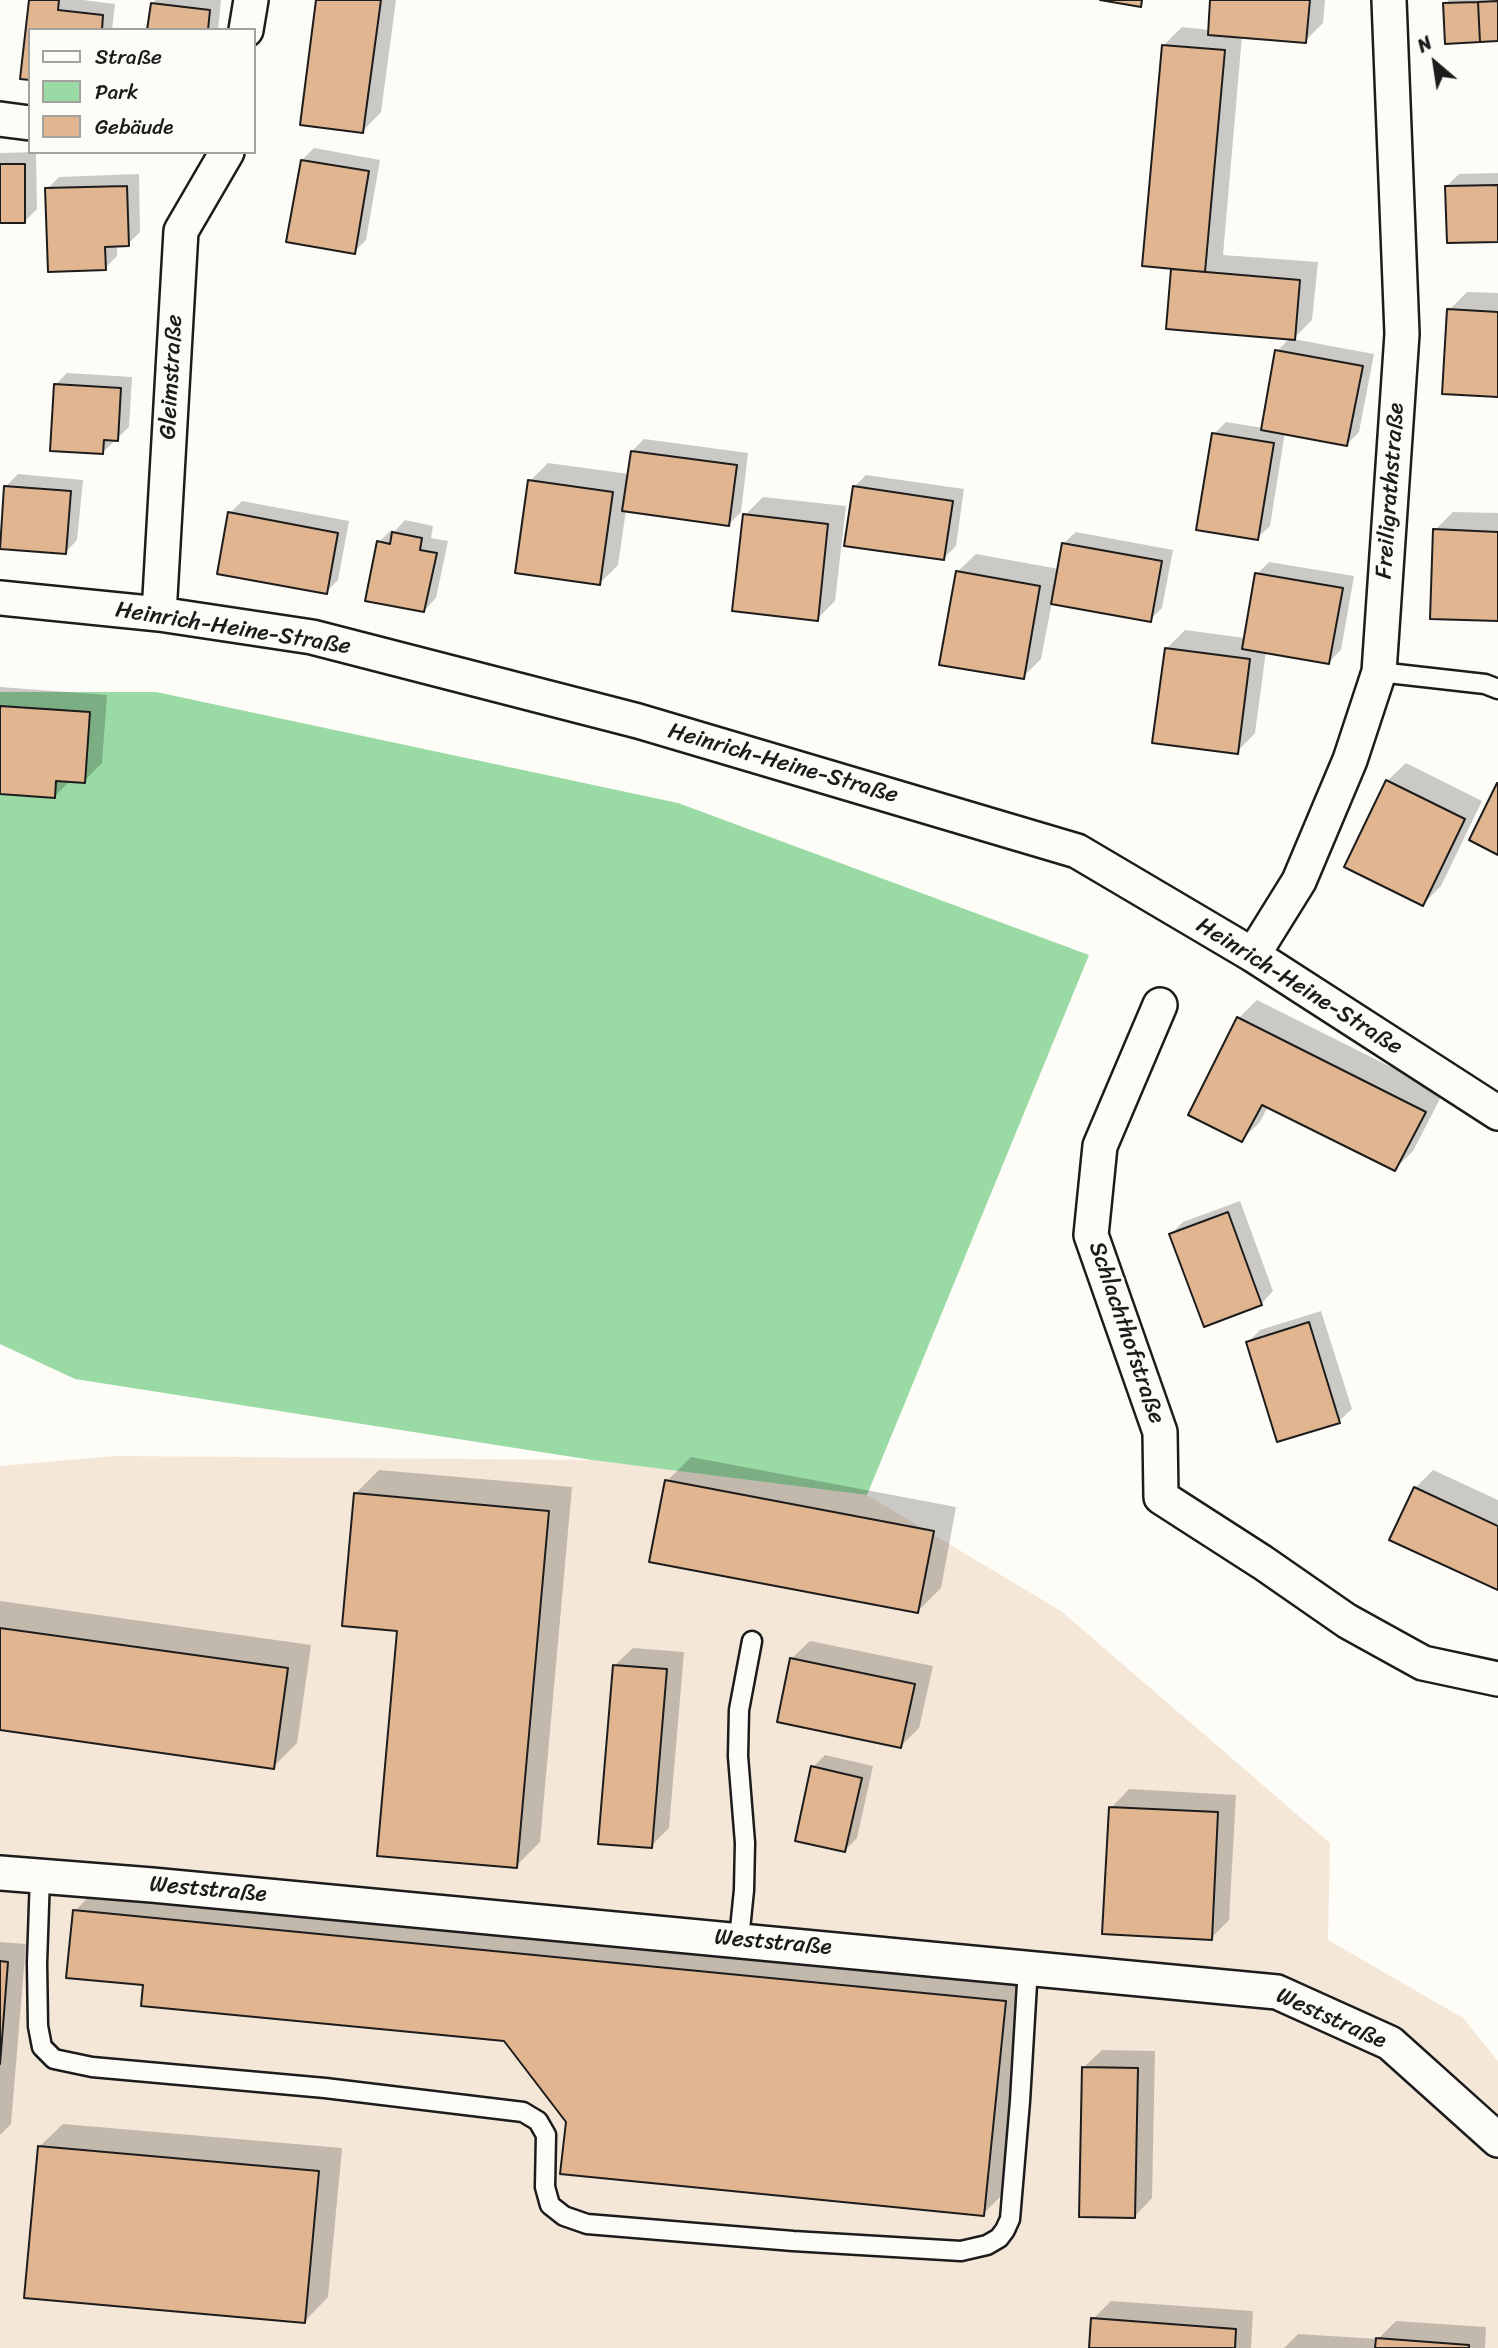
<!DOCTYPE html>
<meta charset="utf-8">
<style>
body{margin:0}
#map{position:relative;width:1498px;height:2348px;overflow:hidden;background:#fdfcf7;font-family:Sriracha,sans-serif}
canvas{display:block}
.legend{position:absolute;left:28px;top:28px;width:228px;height:126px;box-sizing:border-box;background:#fdfcf7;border:2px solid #a3a29f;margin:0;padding:9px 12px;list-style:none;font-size:21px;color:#1c1c1c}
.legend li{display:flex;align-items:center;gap:14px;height:35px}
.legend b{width:35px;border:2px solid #a3a29f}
.north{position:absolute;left:1400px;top:28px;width:70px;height:70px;-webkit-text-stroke:5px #fdfcf7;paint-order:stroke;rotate:331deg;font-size:19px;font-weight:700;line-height:28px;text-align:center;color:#1c1c1c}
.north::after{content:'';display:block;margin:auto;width:24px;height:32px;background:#1c1c1c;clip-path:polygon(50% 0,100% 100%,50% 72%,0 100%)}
</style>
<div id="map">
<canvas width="1498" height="2348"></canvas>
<ul class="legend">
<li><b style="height:9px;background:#fdfcf7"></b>Straße</li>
<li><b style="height:19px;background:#9adaa4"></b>Park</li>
<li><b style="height:19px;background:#e0b590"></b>Gebäude</li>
</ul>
<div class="north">N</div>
</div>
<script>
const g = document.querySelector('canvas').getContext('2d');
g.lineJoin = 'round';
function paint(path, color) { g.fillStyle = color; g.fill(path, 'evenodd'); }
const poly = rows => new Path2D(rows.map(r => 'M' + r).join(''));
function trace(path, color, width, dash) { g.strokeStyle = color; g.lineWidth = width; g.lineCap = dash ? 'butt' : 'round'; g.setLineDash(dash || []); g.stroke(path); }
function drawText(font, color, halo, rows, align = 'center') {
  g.font = font + ' Sriracha,sans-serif'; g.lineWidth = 6; g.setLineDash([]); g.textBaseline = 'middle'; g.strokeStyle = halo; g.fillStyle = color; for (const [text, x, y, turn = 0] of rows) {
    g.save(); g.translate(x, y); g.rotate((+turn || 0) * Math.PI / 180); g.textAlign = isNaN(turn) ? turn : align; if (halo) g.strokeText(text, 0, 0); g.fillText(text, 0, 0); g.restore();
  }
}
const built = poly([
 [116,1456,592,1460,867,1495,1061,1611,1330,1843,1328,1940,1463,2018,1498,2061,1498,2348,0,2348,0,1466]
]);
const green = poly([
 [0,692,156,692,678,803,1089,955,867,1495,592,1460,75,1379,0,1344]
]);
const shadow = poly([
 [31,0,83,0,115,4,112,30,30,30],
 [156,0,221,0,218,30,149,30,152,4],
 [318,0,396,0,381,112,363,131],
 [1212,0,1325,0,1323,23,1305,41,1242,36,1223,255,1318,262,1312,320,1293,339,1374,354,1359,432,1347,444,1285,432,1270,526,1257,538,1214,434,1226,422,1263,428,1277,351,1290,338,1168,327,1173,267,1163,46,1182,27,1210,30],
 [1449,0,1498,0,1498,40,1445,4],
 [314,148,380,160,366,240,354,252,302,160],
 [36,152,37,209,25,221,0,221,0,153],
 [1498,173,1498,240,1447,186,1459,174],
 [139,174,140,232,128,244,117,245,117,256,105,268,47,189,59,177],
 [1467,292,1498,293,1498,395,1449,310],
 [67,373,132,377,129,427,103,452,55,385],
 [644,439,748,453,741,512,729,524,626,510,618,565,600,583,530,481,548,463,629,474,632,451],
 [18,474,83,480,77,540,65,553,6,486],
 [866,475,964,489,956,546,944,558,854,487],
 [763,497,846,506,835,601,817,619,745,515],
 [242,501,349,521,338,580,326,592,230,513],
 [1453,512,1498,513,1498,619,1435,530],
 [405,520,433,526,431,538,448,541,436,598,424,611,379,542,391,530,395,531],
 [1076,532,1173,550,1162,608,1150,620,1052,602,1041,659,1023,677,957,572,976,554,1059,569,1063,544],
 [1269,562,1354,576,1341,650,1329,662,1266,651,1255,733,1237,752,1166,649,1185,630,1245,638,1257,574],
 [0,687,107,695,102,763,84,781,71,780,54,797,0,793],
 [1406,763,1482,801,1441,886,1423,904,1387,781],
 [1257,1000,1443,1093,1413,1151,1395,1169,1268,1106,1260,1122,1242,1140,1239,1018],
 [1240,1201,1273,1291,1261,1304,1171,1234,1183,1222],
 [1321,1311,1352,1409,1339,1421,1248,1342,1260,1330],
 [691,1457,956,1507,941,1588,918,1611,667,1481],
 [379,1470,572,1487,540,1842,516,1866,399,1629,355,1494],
 [1433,1470,1498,1500,1498,1588,1415,1488],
 [0,1601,311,1645,297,1743,273,1767,0,1728],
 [810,1641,933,1666,919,1728,901,1746,791,1659],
 [633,1648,684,1652,669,1828,651,1846,614,1666],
 [825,1755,873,1766,857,1838,845,1850,813,1767],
 [1129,1789,1236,1795,1229,1920,1211,1938,1111,1808],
 [98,1887,1029,1978,1007,2190,983,2214,568,2122,505,2040,145,1984,75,1911],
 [0,1942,26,1944,11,2124,0,2135],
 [1102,2050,1155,2051,1152,2198,1134,2217,1083,2068],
 [63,2124,342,2148,328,2297,305,2321,39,2147],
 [1111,2301,1253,2311,1251,2348,1090,2348,1093,2319],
 [1396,2321,1486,2327,1485,2348,1284,2348,1298,2334,1378,2339]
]);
const building = poly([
 [29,0,59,0,58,10,103,15,102,30,30,30,30,80,20,79,29,0],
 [316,0,381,0,363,133,300,125,316,0],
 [1100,0,1142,0,1141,7,1100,0],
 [1210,0,1310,0,1306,43,1208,35,1210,0],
 [1498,1,1498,41,1480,42,1478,2,1498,1],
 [1478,2,1480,42,1445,44,1443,3,1478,2],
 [151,3,210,10,208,30,147,30,151,3],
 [1162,45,1225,50,1205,272,1142,266,1162,45],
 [301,160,369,171,355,254,286,242,301,160],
 [0,164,25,164,25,223,0,223,0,164],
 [1498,185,1498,242,1447,243,1445,186,1498,185],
 [127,186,129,246,105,247,106,270,48,272,45,188,127,186],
 [1171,269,1300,280,1295,340,1166,329,1171,269],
 [1447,309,1498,312,1498,397,1442,394,1447,309],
 [1275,350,1363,366,1347,446,1261,430,1275,350],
 [54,384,121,388,118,441,104,440,103,454,50,451,54,384],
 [1212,433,1274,443,1258,540,1196,530,1212,433],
 [631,451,737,465,729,526,622,511,631,451],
 [528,480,613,492,600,585,515,573,528,480],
 [4,486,71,491,66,554,0,549,4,486],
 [853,486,953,501,944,560,844,546,853,486],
 [228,512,338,533,327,594,217,574,228,512],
 [743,514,828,524,818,621,732,611,743,514],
 [1433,529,1498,532,1498,621,1430,619,1433,529],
 [392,532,422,538,420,550,437,553,424,612,365,601,377,541,390,544,392,532],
 [1062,543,1162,561,1151,622,1051,604,1062,543],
 [956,571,1040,586,1024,679,939,665,956,571],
 [1255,573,1343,588,1329,664,1242,649,1255,573],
 [1165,648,1250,659,1238,754,1152,743,1165,648],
 [0,706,90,712,85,783,56,781,55,798,0,794,0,706],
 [1386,780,1465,819,1423,906,1344,867,1386,780],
 [1497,783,1498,783,1498,855,1469,840,1497,783],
 [1237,1017,1426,1112,1395,1171,1262,1105,1242,1142,1188,1115,1237,1017],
 [1228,1212,1262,1305,1204,1327,1169,1234,1228,1212],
 [1309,1322,1340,1423,1277,1442,1246,1342,1309,1322],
 [665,1480,934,1531,918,1613,649,1562,665,1480],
 [1414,1487,1498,1526,1498,1590,1389,1540,1414,1487],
 [354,1493,549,1511,517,1868,377,1856,397,1631,342,1626,354,1493],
 [0,1628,288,1668,274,1769,0,1730,0,1628],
 [790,1658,915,1684,901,1748,777,1722,790,1658],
 [613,1665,667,1669,652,1848,598,1844,613,1665],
 [811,1766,862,1778,845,1852,795,1841,811,1766],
 [1109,1807,1218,1812,1212,1940,1102,1934,1109,1807],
 [73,1910,1006,2001,984,2216,560,2174,566,2122,504,2041,141,2006,143,1985,66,1978,73,1910],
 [0,1961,8,1962,0,2064,0,1961],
 [1082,2067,1138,2068,1135,2218,1079,2217,1082,2067],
 [38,2146,319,2171,305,2323,24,2298,38,2146],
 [1091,2318,1236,2329,1235,2348,1089,2348,1091,2318],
 [1376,2338,1469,2345,1469,2348,1375,2348,1376,2338]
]);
const lane = poly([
 [1379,672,1485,684,1498,689],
 [40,1876,37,1963,38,2026,42,2047,54,2059,92,2067,325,2088,523,2112,538,2121,546,2135,545,2187,550,2205,564,2216,587,2224,793,2241,961,2251,987,2245,999,2238,1005,2230,1010,2219,1020,2101,1028,1967],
 [739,1939,744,1890,745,1843,738,1756,739,1710,752,1641]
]);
const street = poly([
 [246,30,251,0],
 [0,119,30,123],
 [0,598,159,614,312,637,638,721,1077,851,1253,955,1498,1113],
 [159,614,181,231,227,152],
 [1253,955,1299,881,1350,760,1379,672,1402,334,1389,0],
 [1160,1005,1100,1146,1091,1235,1160,1432,1161,1497,1262,1562,1347,1621,1423,1663,1498,1679],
 [0,1873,152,1885,1277,1992,1390,2043,1498,2140]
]);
const streetNames = [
 ["Gleimstraße",172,377,-87],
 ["Freiligrathstraße",1391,491,-86],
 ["Heinrich-Heine-Straße",233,629,9],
 ["Heinrich-Heine-Straße",783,764,16],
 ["Heinrich-Heine-Straße",1299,987,32],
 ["Schlachthofstraße",1126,1333,71],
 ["Weststraße",208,1890,5],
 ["Weststraße",773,1943,5],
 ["Weststraße",1331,2019,24]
];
paint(built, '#f4e7d8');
paint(green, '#9adaa4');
paint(shadow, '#0003');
paint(building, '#e0b590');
trace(building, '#1c1c1c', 2);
trace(lane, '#1c1c1c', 23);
trace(street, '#1c1c1c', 38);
trace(lane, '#fdfcf7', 18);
trace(street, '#fdfcf7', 33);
drawText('23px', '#1c1c1c', '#fdfcf7', streetNames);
</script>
